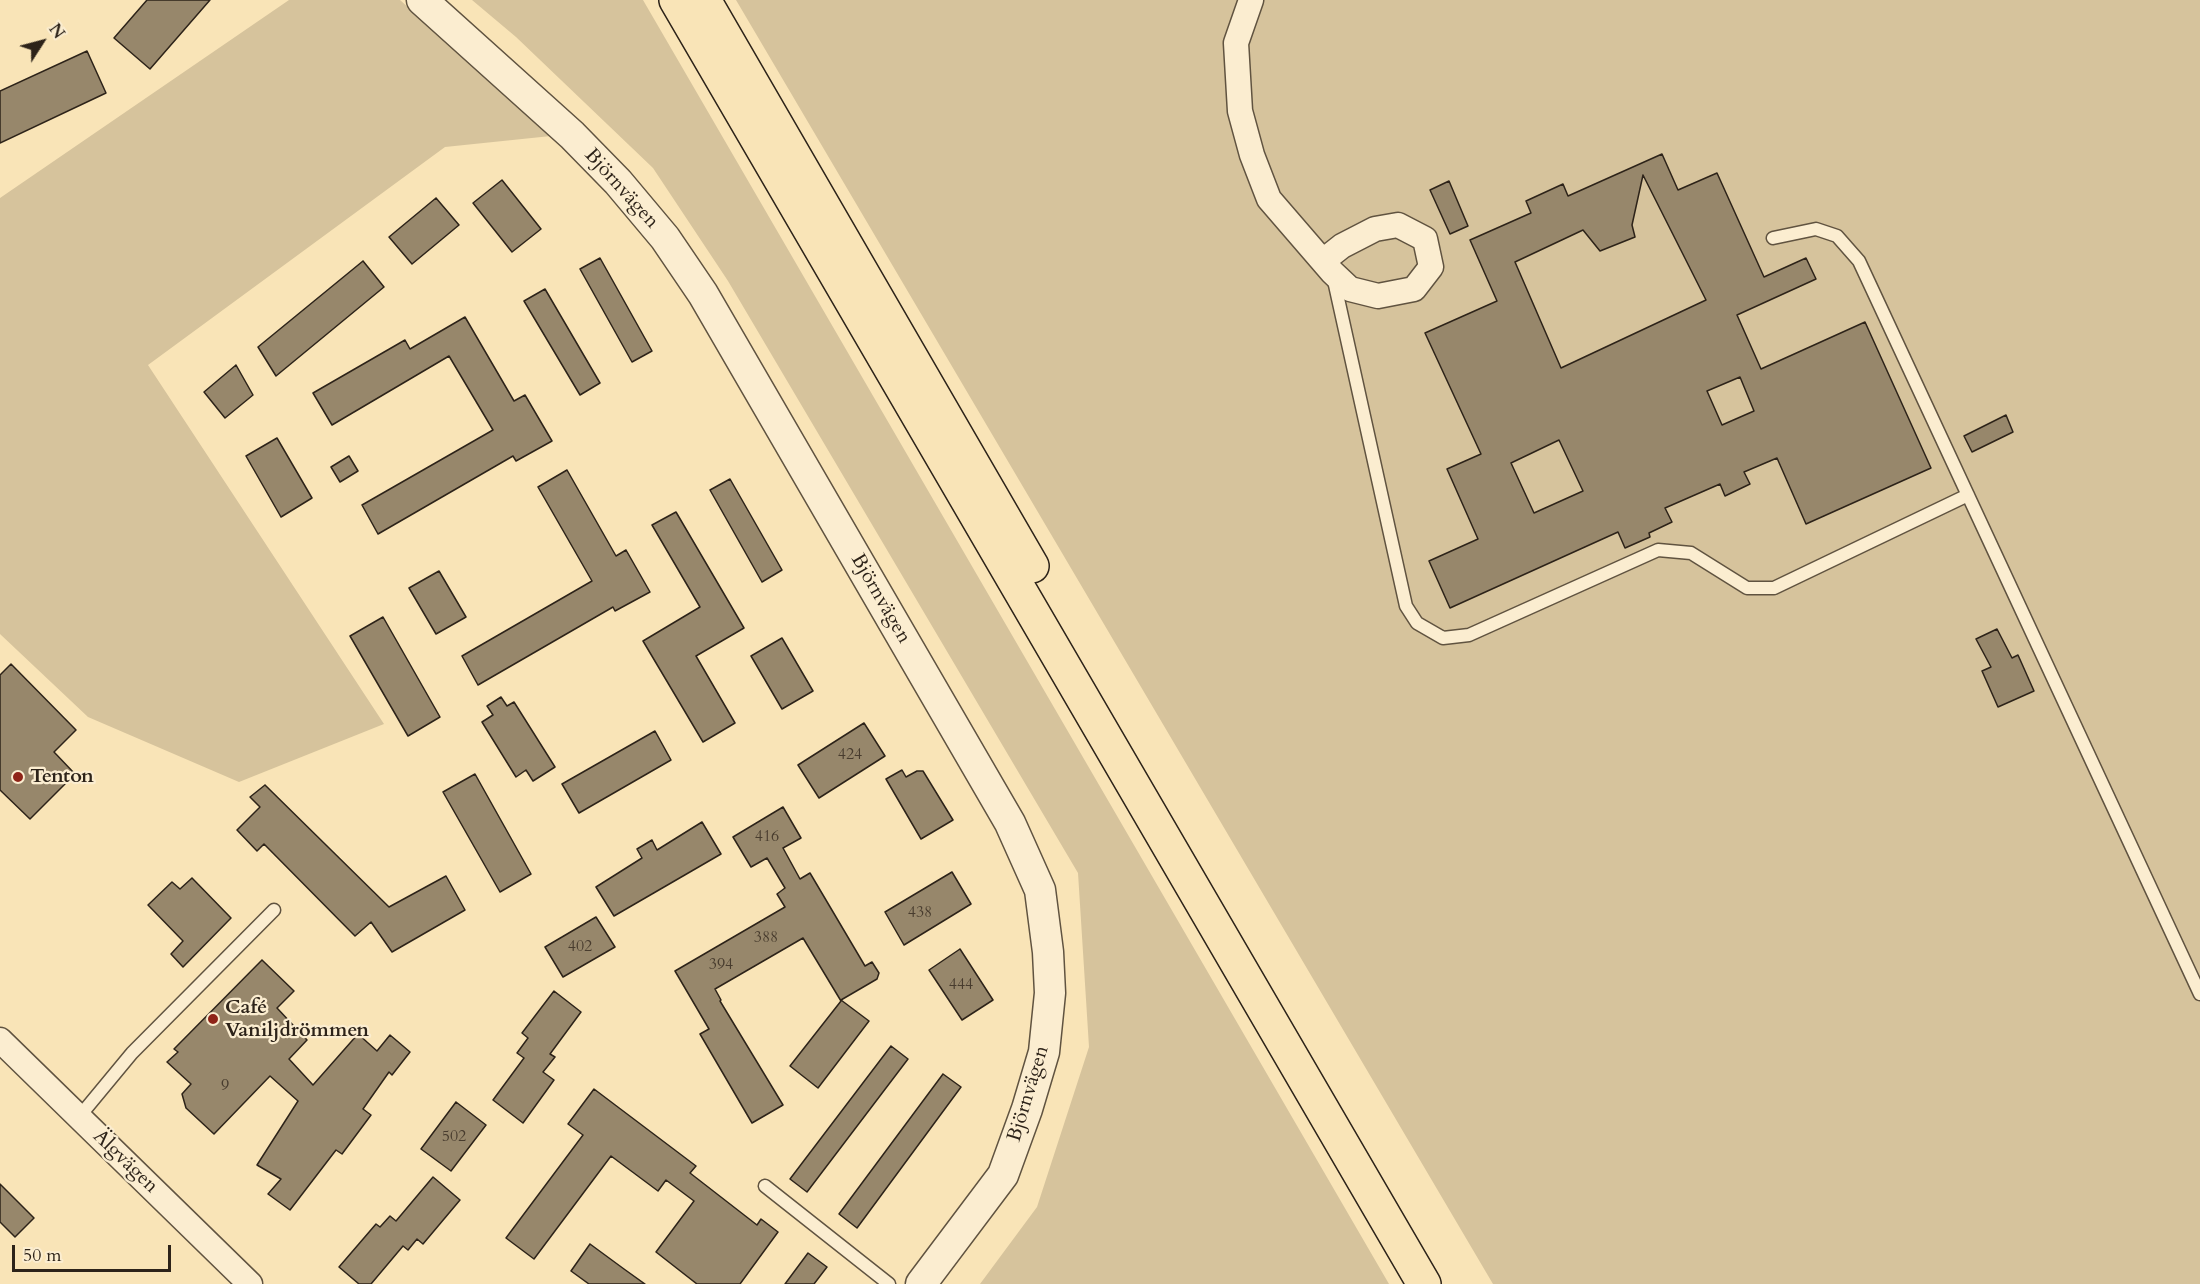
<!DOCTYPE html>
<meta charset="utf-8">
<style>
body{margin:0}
#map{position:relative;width:2200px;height:1284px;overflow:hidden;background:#f9e4b7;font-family:Cardo,serif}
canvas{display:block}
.north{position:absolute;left:12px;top:12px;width:60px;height:60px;-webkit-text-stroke:4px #fbedd0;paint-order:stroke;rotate:54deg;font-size:16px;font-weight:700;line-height:24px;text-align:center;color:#2d2319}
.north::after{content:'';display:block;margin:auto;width:21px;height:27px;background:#2d2319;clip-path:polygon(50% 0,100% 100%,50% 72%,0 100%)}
.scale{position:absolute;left:12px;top:1245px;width:159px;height:27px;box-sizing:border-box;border:3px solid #2d2319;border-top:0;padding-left:8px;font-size:18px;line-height:21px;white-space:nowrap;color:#2d2319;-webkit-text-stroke:4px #fbedd0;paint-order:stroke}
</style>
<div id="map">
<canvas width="2200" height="1284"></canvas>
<div class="north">N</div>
<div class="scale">50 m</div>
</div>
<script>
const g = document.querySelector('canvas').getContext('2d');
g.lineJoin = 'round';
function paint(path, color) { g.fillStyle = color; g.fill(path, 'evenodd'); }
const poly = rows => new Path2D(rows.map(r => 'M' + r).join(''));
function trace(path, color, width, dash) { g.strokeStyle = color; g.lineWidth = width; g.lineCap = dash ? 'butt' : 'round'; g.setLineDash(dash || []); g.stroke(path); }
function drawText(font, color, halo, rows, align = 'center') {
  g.font = font + ' Cardo,serif'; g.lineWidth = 4.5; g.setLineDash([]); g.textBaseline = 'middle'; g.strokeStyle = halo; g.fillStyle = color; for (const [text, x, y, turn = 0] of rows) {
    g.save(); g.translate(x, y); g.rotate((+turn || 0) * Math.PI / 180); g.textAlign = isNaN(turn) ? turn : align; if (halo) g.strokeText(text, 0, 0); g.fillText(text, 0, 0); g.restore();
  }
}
const green = poly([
 [289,0,400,0,551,136,445,147,148,365,384,724,239,782,88,717,0,634,0,198],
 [472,0,643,0,1389,1284,980,1284,1037,1207,1089,1047,1078,873,728,281,653,168,516,37],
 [736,0,2200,0,2200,1284,1493,1284]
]);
const building = poly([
 [147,0,210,0,150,69,114,38,147,0],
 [87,51,106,93,0,143,0,91,87,51],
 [1662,154,1678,190,1717,173,1764,277,1806,258,1816,279,1737,315,1761,369,1865,322,1931,468,1806,524,1777,458,1744,472,1750,484,1725,496,1720,484,1665,508,1672,522,1649,533,1650,537,1625,548,1618,532,1450,608,1429,561,1478,539,1447,469,1481,454,1425,333,1497,301,1470,240,1531,213,1526,201,1563,184,1568,196,1662,154],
 [1643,175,1706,300,1561,368,1515,262,1583,230,1600,251,1635,237,1632,225,1643,175],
 [1740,377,1754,411,1722,425,1707,391,1740,377],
 [1559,440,1583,491,1534,513,1511,463,1559,440],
 [502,180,541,229,512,252,473,203,502,180],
 [1449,181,1468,226,1450,234,1430,190,1449,181],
 [436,198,459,225,412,264,389,237,436,198],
 [600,258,652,351,632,362,580,269,600,258],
 [363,261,384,287,276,376,258,347,363,261],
 [545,289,600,383,580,395,524,301,545,289],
 [465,317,514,401,525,395,552,441,516,461,513,456,378,534,362,505,493,430,449,356,332,425,313,393,405,340,410,349,465,317],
 [236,365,253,395,225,418,204,392,236,365],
 [2006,415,2013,432,1972,452,1964,436,2006,415],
 [277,438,312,498,281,517,246,456,277,438],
 [349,456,358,471,340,482,331,467,349,456],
 [567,470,616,556,626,550,650,592,615,611,613,607,478,685,462,656,592,581,538,487,567,470],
 [730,479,782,570,762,582,710,490,730,479],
 [676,512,744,628,696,656,735,723,703,742,643,641,700,607,652,525,676,512],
 [439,571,466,617,436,634,409,588,439,571],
 [383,617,440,717,408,736,350,636,383,617],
 [1997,629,2012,658,2018,655,2034,691,1998,707,1982,671,1991,667,1976,639,1997,629],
 [782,638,813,691,782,709,751,656,782,638],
 [11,664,76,730,54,752,75,774,30,819,0,790,0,675,11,664],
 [501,697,507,706,514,702,555,767,533,781,526,770,516,777,482,722,493,715,487,706,501,697],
 [864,723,885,756,819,798,798,765,864,723],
 [655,731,671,760,579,813,562,784,655,731],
 [902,770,906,777,917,771,923,771,953,820,921,839,886,779,902,770],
 [475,774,531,874,500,892,443,792,475,774],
 [265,785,389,907,446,876,465,910,392,952,371,922,355,936,264,844,257,851,237,830,260,807,250,797,265,785],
 [783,807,801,838,783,848,800,879,810,873,865,966,872,962,879,973,877,979,841,1000,869,1021,818,1088,790,1066,841,1001,803,938,715,989,721,1000,720,1001,783,1105,752,1123,700,1034,709,1029,675,971,785,907,777,894,785,888,767,858,751,867,733,837,783,807],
 [702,822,721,854,614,916,596,887,642,858,637,849,652,840,657,850,702,822],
 [952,872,971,904,904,945,885,912,952,872],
 [192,878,231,918,183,967,171,954,183,941,148,905,172,882,180,889,192,878],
 [596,917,615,947,563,977,545,947,596,917],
 [960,949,993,1000,962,1020,929,970,960,949],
 [262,960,294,991,277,1008,307,1040,289,1059,313,1085,358,1034,377,1051,390,1035,410,1052,392,1075,389,1072,363,1109,371,1115,342,1154,336,1150,290,1210,268,1194,281,1179,257,1165,298,1101,270,1076,214,1134,186,1108,182,1094,191,1084,167,1062,178,1052,174,1049,262,960],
 [554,991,581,1012,550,1054,555,1057,543,1072,554,1080,523,1123,493,1100,524,1058,517,1053,528,1038,522,1033,554,991],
 [891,1046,908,1059,807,1192,790,1179,891,1046],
 [943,1074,961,1087,857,1228,839,1214,943,1074],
 [594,1089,696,1166,690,1173,757,1225,761,1219,778,1232,740,1284,697,1284,656,1252,694,1201,666,1180,658,1191,611,1156,534,1259,506,1238,583,1135,568,1124,594,1089],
 [456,1102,486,1125,451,1171,421,1149,456,1102],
 [433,1177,460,1200,423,1244,417,1239,408,1250,403,1246,371,1284,359,1284,339,1267,376,1224,380,1227,390,1216,396,1221,433,1177],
 [0,1184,34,1218,15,1237,0,1222,0,1184],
 [590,1244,624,1269,645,1284,589,1284,571,1271,590,1244],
 [808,1253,827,1267,814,1284,785,1284,808,1253]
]);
const service = poly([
 [1773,238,1816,229,1837,236,1859,261,2200,994],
 [1333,276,1406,606,1417,623,1443,638,1469,635,1658,550,1691,553,1747,588,1774,588,1968,495],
 [79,1117,132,1053,274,910],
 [765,1186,889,1284]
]);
const minor = poly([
 [1251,0,1236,43,1240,111,1252,155,1269,199,1332,272,1350,289,1378,296,1414,289,1431,267,1425,239,1398,225,1375,229,1342,246,1323,261],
 [0,1040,250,1284]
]);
const tertiary = poly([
 [422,0,572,135,618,182,665,238,703,294,1010,823,1040,890,1048,952,1050,993,1044,1052,1027,1109,1003,1175,921,1284]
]);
const trunk = poly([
 [676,0,1424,1284],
 [704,0,1032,566]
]);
const markers = [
 [18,777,6,"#8f2418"],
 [213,1019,6,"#8f2418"]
];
const numberNames = [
 ["424",850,755],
 ["416",767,837],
 ["438",920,913],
 ["388",766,938],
 ["402",580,947],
 ["394",721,965],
 ["444",961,985],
 ["9",225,1086],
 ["502",454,1137]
];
const streetNames = [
 ["Björnvägen",621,189,48],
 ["Björnvägen",880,599,60],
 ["Björnvägen",1029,1094,-73],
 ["Älgvägen",125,1162,44]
];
const poiNames = [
 ["Tenton",30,777],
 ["Café",225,1008],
 ["Vaniljdrömmen",225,1031]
];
paint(green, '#d6c39c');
paint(building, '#97876b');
trace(building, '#2d2319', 1.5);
trace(service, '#605340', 15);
trace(minor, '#605340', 27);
trace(tertiary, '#605340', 33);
trace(trunk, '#2d2319', 36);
trace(service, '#fbedd0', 12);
trace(minor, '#fbedd0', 24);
trace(tertiary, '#fbedd0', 30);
trace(trunk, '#f9e4b7', 33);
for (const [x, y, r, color] of markers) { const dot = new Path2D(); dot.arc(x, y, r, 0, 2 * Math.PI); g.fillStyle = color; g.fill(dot); trace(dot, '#fbedd0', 2); }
drawText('16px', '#483c2e', null, numberNames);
drawText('20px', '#2d2319', '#fbedd0', streetNames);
drawText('bold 20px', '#2d2319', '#fbedd0', poiNames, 'left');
</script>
